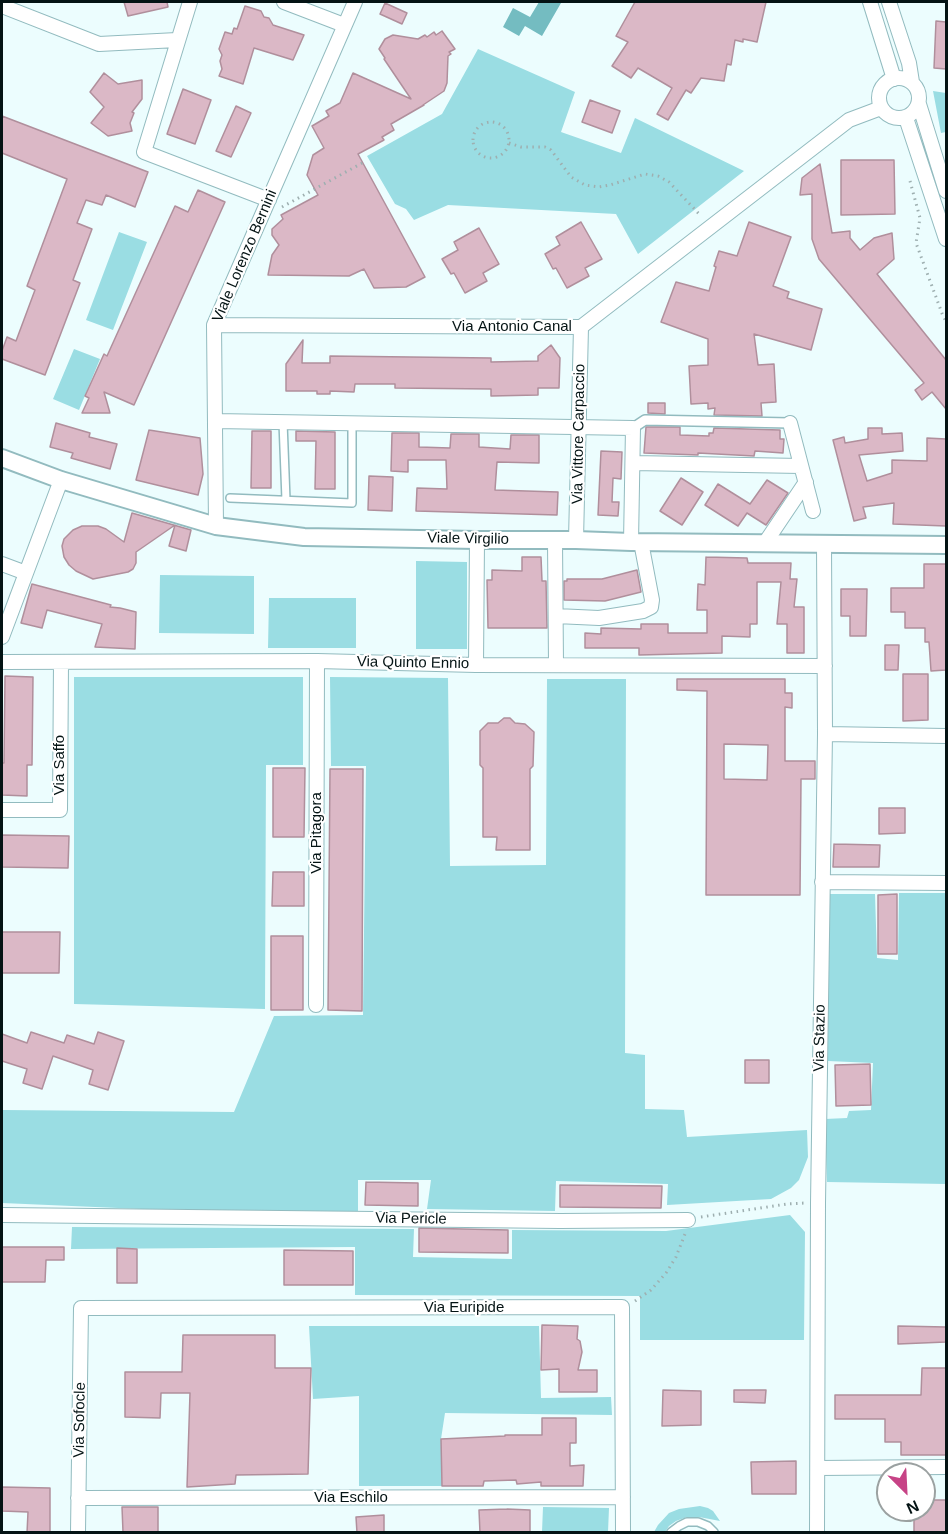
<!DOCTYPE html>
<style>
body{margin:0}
#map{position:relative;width:948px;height:1534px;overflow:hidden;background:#ecfdfe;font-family:Arial,sans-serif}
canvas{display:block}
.frame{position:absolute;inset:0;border:3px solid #041314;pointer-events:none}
.north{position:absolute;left:876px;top:1462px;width:60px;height:60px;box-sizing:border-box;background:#fff;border:2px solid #9ba1a1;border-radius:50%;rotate:156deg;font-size:16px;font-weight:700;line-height:24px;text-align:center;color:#041314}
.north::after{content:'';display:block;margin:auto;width:21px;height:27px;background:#c74386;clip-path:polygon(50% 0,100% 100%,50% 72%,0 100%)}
</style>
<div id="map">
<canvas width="948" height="1534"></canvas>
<div class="frame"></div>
<div class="north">N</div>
</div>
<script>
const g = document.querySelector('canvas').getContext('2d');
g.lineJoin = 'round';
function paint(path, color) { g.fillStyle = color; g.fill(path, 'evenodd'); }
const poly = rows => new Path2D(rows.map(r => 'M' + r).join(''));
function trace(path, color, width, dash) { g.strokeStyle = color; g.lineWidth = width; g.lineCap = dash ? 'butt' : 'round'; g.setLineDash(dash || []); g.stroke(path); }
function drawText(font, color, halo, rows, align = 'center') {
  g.font = font + ' Arial,sans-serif'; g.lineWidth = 4.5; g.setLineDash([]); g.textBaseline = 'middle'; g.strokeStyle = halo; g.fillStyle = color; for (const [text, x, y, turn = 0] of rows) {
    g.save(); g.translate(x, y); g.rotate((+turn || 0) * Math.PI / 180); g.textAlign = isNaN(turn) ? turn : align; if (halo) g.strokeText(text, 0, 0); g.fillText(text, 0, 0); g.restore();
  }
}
const green = poly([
 [478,49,575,92,561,132,621,153,635,118,744,171,638,254,616,214,448,205,414,220,406,209,395,204,367,156,442,114],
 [933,91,946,93,946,132,941,133],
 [119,232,147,242,113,330,86,320],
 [74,349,100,359,79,410,53,399],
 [416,561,467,562,467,649,416,649],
 [160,575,254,576,254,634,159,633],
 [269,598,356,598,356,648,268,648],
 [74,677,303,677,303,765,266,765,265,1009,74,1004],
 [330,677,448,678,450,866,546,865,547,679,626,679,625,1053,645,1055,645,1109,684,1110,687,1137,807,1130,808,1157,799,1180,791,1188,771,1199,667,1205,668,1184,556,1181,555,1211,427,1209,431,1180,358,1180,358,1211,188,1211,2,1203,3,1110,234,1112,274,1016,363,1015,366,766,331,766],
 [899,893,946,893,946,1184,827,1182,825,1119,847,1118,849,1111,871,1110,873,1063,828,1061,829,894,875,894,877,958,898,960],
 [790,1215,805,1232,804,1340,640,1340,640,1296,355,1295,355,1247,71,1249,72,1227,414,1229,413,1257,512,1259,512,1230,666,1231],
 [309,1326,539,1326,541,1398,611,1397,612,1415,445,1413,441,1439,442,1486,359,1486,359,1396,313,1399],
 [700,1506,708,1508,713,1511,720,1521,699,1517,687,1517,676,1521,669,1526,665,1532,654,1532,658,1525,669,1513,679,1509],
 [543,1507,609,1508,608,1532,542,1532]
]);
const water = poly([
 [539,2,558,2,561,3,542,36,525,26,519,36,503,27,513,8,530,17]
]);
const building = poly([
 [124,2,167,2,168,7,128,16,124,2],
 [635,2,766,2,757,42,743,39,743,42,735,40,731,65,727,64,724,81,701,78,691,93,686,90,668,120,657,114,672,88,638,68,631,78,612,66,628,42,616,36,635,2],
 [385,3,407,13,402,24,380,14,385,3],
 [245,6,261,11,264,17,269,18,273,25,304,35,293,60,254,48,243,84,219,76,222,69,220,61,222,55,219,49,225,32,232,34,234,28,237,29,245,6],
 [936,21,946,22,946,69,934,68,936,21],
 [442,31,455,49,449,52,451,54,448,56,447,83,444,91,423,105,424,105,391,124,394,130,382,137,384,140,358,154,425,277,406,287,374,288,364,269,349,276,268,275,272,255,279,245,272,235,272,229,283,219,281,215,318,195,307,175,313,155,324,148,312,126,329,116,326,111,340,103,353,73,411,99,384,59,385,58,379,49,385,39,393,35,418,39,425,35,427,37,434,32,436,35,442,31],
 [104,73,118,84,142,80,142,99,132,112,134,113,130,123,132,131,108,136,91,123,104,107,90,92,104,73],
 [183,89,211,100,195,144,167,134,183,89],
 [590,100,620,111,612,133,582,122,590,100],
 [236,106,251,113,231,157,216,151,236,106],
 [2,116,148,172,135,207,106,195,102,205,86,200,77,223,92,229,73,280,80,283,45,375,2,359,2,351,7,337,16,341,35,290,27,286,67,179,2,153,2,116],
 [841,160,894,160,895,214,841,215,841,160],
 [820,164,832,233,850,231,850,238,860,250,874,238,892,233,894,259,877,274,946,360,946,409,932,392,922,400,915,390,924,383,819,259,812,239,812,194,800,195,802,178,820,164],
 [198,190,225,202,134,405,104,392,110,413,82,413,89,398,85,396,104,354,107,356,175,206,188,212,198,190],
 [581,222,602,259,585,268,589,276,567,288,556,268,553,269,545,254,560,245,556,237,581,222],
 [749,222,791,237,773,286,789,292,787,298,822,309,811,350,754,334,758,365,774,364,776,402,761,403,762,416,714,415,715,408,708,409,708,403,691,404,689,366,708,365,708,339,661,322,676,282,709,291,716,267,714,266,719,251,737,256,749,222],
 [479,228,499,264,483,273,487,281,465,293,454,273,451,274,442,259,458,250,454,242,479,228],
 [303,340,302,363,330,363,330,356,491,358,491,362,538,361,538,356,551,345,560,358,559,388,538,388,538,395,491,396,491,389,395,388,395,384,355,384,354,392,330,391,330,394,317,394,317,391,286,391,286,364,303,340],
 [648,403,665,403,665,414,648,413,648,403],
 [56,423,90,433,89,437,117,444,110,469,71,458,73,453,50,447,56,423],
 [646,427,680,427,680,435,709,436,709,433,713,433,714,428,780,430,780,439,784,439,783,453,755,451,754,456,698,453,698,455,644,453,646,427],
 [868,428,882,428,882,434,902,433,903,451,859,455,867,481,892,473,892,460,927,461,927,438,946,439,946,526,893,524,894,503,863,507,866,518,854,521,833,440,844,437,845,443,868,439,868,428],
 [149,430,200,438,203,474,198,495,136,480,149,430],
 [252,431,271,431,271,488,251,488,252,431],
 [296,431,335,432,335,489,315,489,316,441,296,441,296,431],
 [392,433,419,433,419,447,450,448,451,434,479,434,479,447,510,449,511,435,539,435,539,463,497,462,495,490,558,492,557,515,416,511,417,488,447,489,446,460,408,460,408,472,391,471,392,433],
 [601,451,622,452,621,479,613,478,612,502,619,502,618,516,598,515,601,451],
 [369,476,393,477,392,511,368,510,369,476],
 [681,478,703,492,682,525,660,511,681,478],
 [767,480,788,493,766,525,747,513,738,526,705,505,718,484,750,504,767,480],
 [132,513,191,530,186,551,169,546,175,525,136,552,136,563,133,569,128,572,93,579,76,571,69,565,64,557,62,546,64,539,73,530,82,526,98,526,106,529,124,542,132,513],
 [522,557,541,557,542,581,546,581,547,628,488,628,487,580,492,580,492,570,522,571,522,557],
 [706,557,747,558,748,563,791,563,790,579,797,579,794,607,804,607,804,653,787,653,787,624,777,624,781,582,757,582,757,624,750,624,750,637,722,636,722,653,639,655,639,648,585,648,585,633,601,634,601,628,641,629,641,624,668,624,668,633,707,633,707,610,697,610,698,584,705,585,706,557],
 [924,564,946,564,946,670,931,671,929,642,925,642,925,628,905,628,905,612,891,612,891,588,924,588,924,564],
 [637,570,641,592,605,601,564,600,564,581,567,581,567,579,602,579,637,570],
 [32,584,111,605,110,607,120,608,136,612,135,649,95,647,102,624,47,610,42,628,21,623,32,584],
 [841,589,867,589,866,636,850,636,850,616,841,616,841,589],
 [885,645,899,645,898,670,885,670,885,645],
 [903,674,928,674,928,720,903,721,903,674],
 [5,676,33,677,32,765,27,765,27,796,2,795,2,763,4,763,5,676],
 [677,679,785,679,785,693,792,693,792,708,785,707,785,761,815,761,815,779,801,779,800,895,706,895,707,691,677,690,677,679],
 [724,744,768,745,767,780,724,779,724,744],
 [504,718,510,718,515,723,525,724,534,732,533,766,530,769,530,850,496,850,497,837,483,837,483,768,480,765,480,731,488,723,498,723,504,718],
 [273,768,305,768,304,837,273,837,273,768],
 [330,769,363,769,362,1011,328,1010,330,769],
 [879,808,905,808,905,833,879,834,879,808],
 [2,835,69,836,68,868,2,867,2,835],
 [834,844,880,845,879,867,833,867,834,844],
 [273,872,304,872,304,906,272,906,273,872],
 [897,894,897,954,878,954,878,895,897,894],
 [2,932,60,932,59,973,2,973,2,932],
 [271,936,303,936,303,1010,271,1010,271,936],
 [31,1032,64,1043,67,1035,94,1044,98,1032,124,1041,108,1090,89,1084,93,1070,53,1056,42,1089,23,1083,27,1069,2,1061,2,1034,27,1043,31,1032],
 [745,1060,769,1060,769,1083,745,1083,745,1060],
 [870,1064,871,1105,836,1106,835,1065,870,1064],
 [366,1182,418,1183,418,1206,365,1205,366,1182],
 [560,1185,662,1186,661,1208,560,1207,560,1185],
 [419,1228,508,1230,508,1253,419,1252,419,1228],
 [2,1247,64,1247,64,1260,46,1260,45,1282,2,1282,2,1247],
 [117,1248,137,1249,137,1283,117,1283,117,1248],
 [284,1250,353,1251,353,1285,284,1285,284,1250],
 [542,1325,578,1326,577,1339,580,1341,582,1352,578,1370,597,1370,597,1392,559,1392,559,1369,541,1370,542,1325],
 [898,1326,946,1327,946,1342,898,1344,898,1326],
 [183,1335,275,1335,275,1368,311,1368,308,1474,236,1475,235,1484,187,1487,190,1393,161,1393,160,1418,125,1417,125,1372,182,1372,183,1335],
 [922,1368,946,1368,946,1455,901,1455,901,1442,885,1442,885,1419,835,1419,835,1395,921,1395,922,1368],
 [663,1390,701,1391,701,1425,662,1426,663,1390],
 [734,1390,766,1390,765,1403,734,1402,734,1390],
 [542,1418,576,1418,576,1443,570,1443,570,1466,584,1465,583,1486,541,1486,541,1482,517,1484,516,1480,484,1481,483,1486,442,1486,441,1439,505,1436,505,1435,542,1435,542,1418],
 [796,1461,796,1494,752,1494,751,1462,796,1461],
 [2,1487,50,1488,50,1533,27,1533,28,1512,2,1511,2,1487],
 [924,1500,946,1500,946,1533,914,1533,914,1510,924,1510,924,1500],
 [122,1507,158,1507,158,1532,123,1532,122,1507],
 [507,1509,530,1510,530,1533,480,1533,479,1510,507,1509],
 [384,1515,384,1533,357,1533,356,1517,384,1515]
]);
const path = poly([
 '473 140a18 18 0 1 1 36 0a18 18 0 1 1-36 0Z',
 [509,143,521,147,545,147,551,150,571,177,585,185,599,187,610,185,645,174,658,176,669,182,701,216],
 [910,181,920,218,916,243,943,316,946,321],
 [282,207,364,162],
 [701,1217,787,1204,805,1203],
 [635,1301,651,1290,666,1273,676,1257,685,1234]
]);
const service = poly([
 [283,422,286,500],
 [230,498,352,503,352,423],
 [671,1532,679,1526,687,1522,698,1522,708,1526,714,1532]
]);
const pedestrian = poly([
 [633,428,645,420,790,423]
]);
const minor = poly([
 [190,2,144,152,269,200],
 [284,2,344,25],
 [870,2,894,79],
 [889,2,909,63,912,82],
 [2,6,99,44,177,40],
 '879 98a20 20 0 1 1 40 0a20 20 0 1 1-40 0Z',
 [919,104,946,191],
 [906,118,946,239],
 [214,325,581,327,849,120,881,108],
 [215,421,633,428,631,542],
 [790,423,813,511],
 [633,463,801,466],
 [216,526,214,325,355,2],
 [555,540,556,665],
 [576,540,581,327],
 [765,543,806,482],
 [2,564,26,573],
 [556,616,599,618,643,611,651,607,652,600,641,542],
 [2,637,61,480],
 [2,662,317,661,476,665,825,666],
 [476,665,477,540],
 [825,734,946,736],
 [2,810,60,810,61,662],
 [822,882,946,883],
 [316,1005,317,661],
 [2,1215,560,1221,688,1220],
 [818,1468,946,1467],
 [78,1498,623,1497],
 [78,1532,81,1308,622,1307,623,1532],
 [817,1532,818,1203,825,734,824,544]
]);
const tertiary = poly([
 [2,458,61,480,216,526,304,537,477,540,576,540,631,542,946,545]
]);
const streetNames = [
 ["Viale Lorenzo Bernini",245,256,-67],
 ["Via Antonio Canal",512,327],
 ["Via Vittore Carpaccio",579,434,-89],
 ["Viale Virgilio",468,539,1],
 ["Via Quinto Ennio",413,663,1],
 ["Via Saffo",60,765,-90],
 ["Via Pitagora",317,833,-90],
 ["Via Stazio",820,1038,-89],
 ["Via Pericle",411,1219,1],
 ["Via Euripide",464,1308],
 ["Via Sofocle",80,1420,-89],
 ["Via Eschilo",351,1498]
];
paint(green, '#9adde3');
paint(water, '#74bcc1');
paint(building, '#dbb8c6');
trace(building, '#b08f9c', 1.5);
trace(service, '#92bbbf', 10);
trace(pedestrian, '#92bbbf', 12);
trace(minor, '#92bbbf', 16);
trace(tertiary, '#92bbbf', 20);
trace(path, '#9eafb0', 3, [1.5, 4.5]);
trace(service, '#fff', 7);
trace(pedestrian, '#fff', 9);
trace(minor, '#fff', 14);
trace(tertiary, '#fff', 16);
drawText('15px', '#041314', '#fff', streetNames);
</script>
